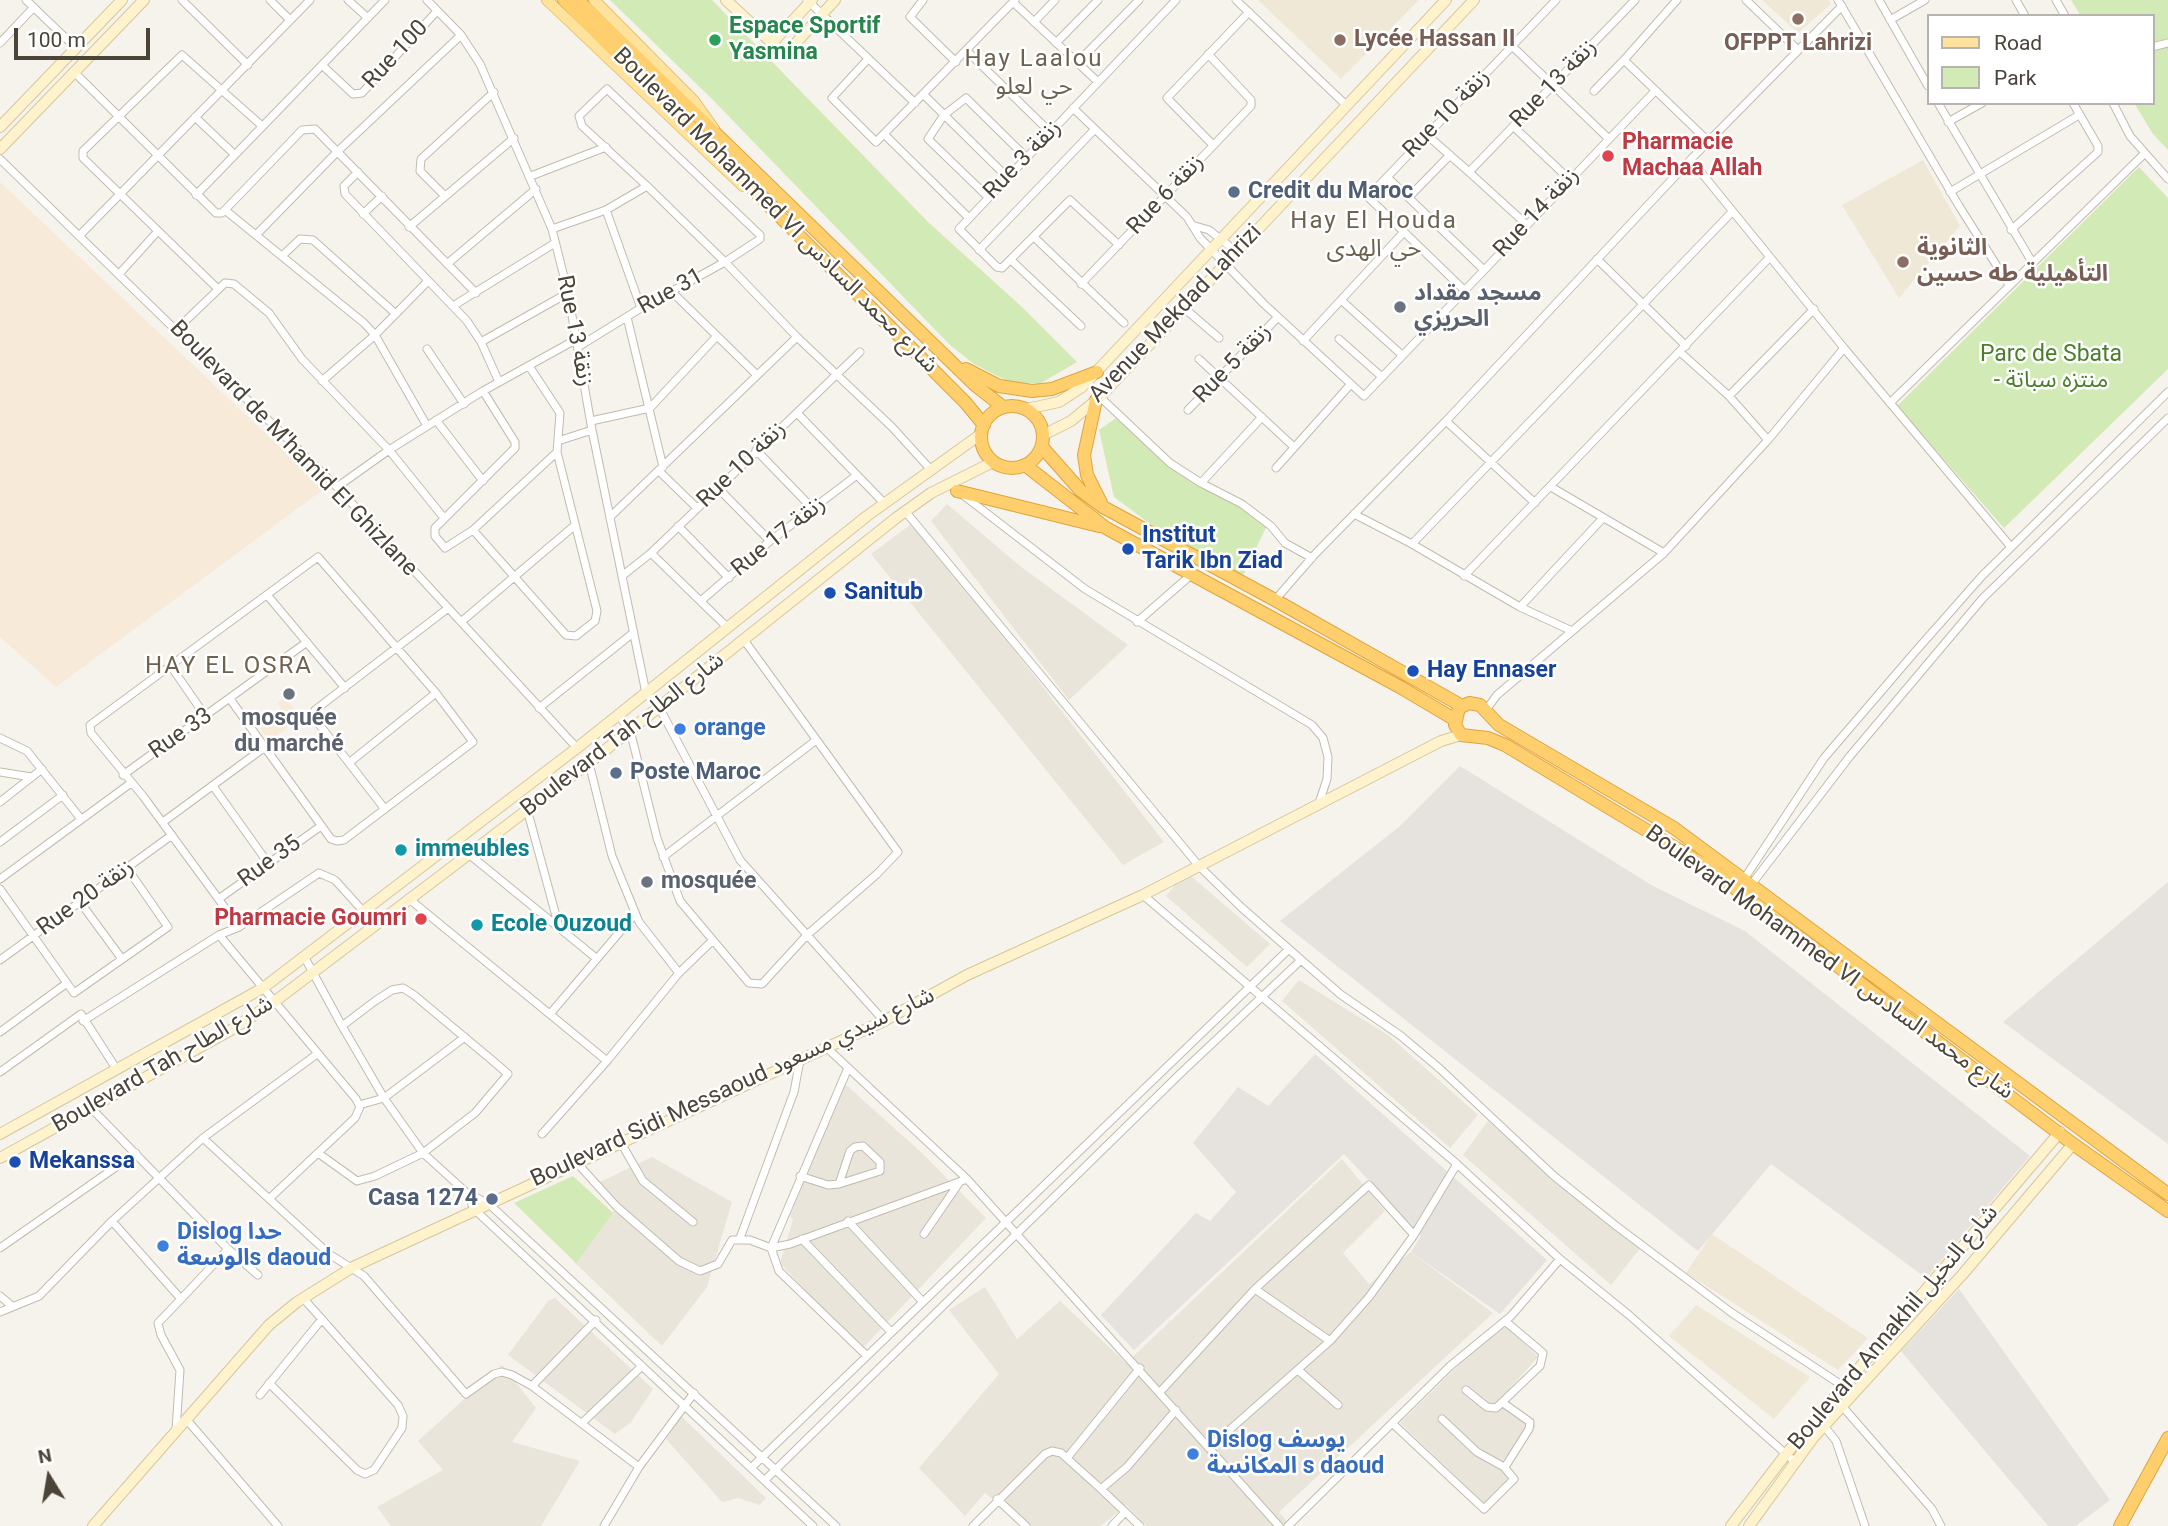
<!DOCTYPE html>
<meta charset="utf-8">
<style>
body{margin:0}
#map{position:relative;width:2168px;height:1526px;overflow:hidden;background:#f6f3ec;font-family:Roboto,sans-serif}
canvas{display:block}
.legend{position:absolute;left:1927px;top:14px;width:228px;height:91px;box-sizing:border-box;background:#fff;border:2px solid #b7b4b0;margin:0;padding:9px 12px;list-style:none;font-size:21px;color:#4b4439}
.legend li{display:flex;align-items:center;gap:14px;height:35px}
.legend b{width:35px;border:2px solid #b7b4b0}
.north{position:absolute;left:14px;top:1442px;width:70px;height:70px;-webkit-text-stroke:5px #fff;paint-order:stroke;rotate:349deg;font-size:19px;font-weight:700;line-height:28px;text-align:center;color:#4b4439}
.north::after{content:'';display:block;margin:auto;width:24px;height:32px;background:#4b4439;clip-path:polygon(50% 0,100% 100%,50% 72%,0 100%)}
.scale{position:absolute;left:14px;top:28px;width:136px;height:32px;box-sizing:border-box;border:4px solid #4b4439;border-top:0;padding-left:9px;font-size:21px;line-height:24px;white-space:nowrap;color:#4b4439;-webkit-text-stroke:5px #fff;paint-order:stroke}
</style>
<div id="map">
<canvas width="2168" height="1526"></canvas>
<ul class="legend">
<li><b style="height:9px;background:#ffe39c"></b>Road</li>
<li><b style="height:19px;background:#d2eab5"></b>Park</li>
</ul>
<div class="north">N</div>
<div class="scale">100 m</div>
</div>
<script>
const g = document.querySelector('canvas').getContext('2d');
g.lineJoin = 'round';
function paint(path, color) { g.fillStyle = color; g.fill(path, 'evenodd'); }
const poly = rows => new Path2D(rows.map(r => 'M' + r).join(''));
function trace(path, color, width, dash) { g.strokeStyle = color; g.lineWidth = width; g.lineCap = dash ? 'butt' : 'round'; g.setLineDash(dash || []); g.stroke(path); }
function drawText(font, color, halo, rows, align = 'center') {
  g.font = font + ' Roboto,"Noto Sans Arabic",sans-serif'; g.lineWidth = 5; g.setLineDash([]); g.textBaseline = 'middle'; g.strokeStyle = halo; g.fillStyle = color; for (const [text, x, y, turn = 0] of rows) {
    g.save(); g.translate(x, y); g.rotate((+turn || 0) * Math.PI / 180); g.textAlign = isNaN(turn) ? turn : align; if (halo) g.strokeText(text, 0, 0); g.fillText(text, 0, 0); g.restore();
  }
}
const residential = poly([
 [947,504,1020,566,1128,645,1069,700,931,521],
 [914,522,1164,842,1123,865,871,554],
 [1191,876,1270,944,1247,967,1166,896,1177,882],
 [1299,980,1388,1035,1478,1115,1450,1148,1282,1001],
 [844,1083,923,1154,986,1218,861,1350,780,1263,793,1220,790,1216],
 [1488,1121,1642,1246,1611,1285,1463,1155],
 [652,1157,732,1202,707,1287,662,1346,574,1262,617,1207,596,1184],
 [1342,1159,1385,1211,1343,1253,1369,1284,1411,1252,1493,1313,1279,1512,1291,1526,1147,1526,1126,1505,1101,1526,1027,1526,985,1493,965,1516,919,1468,999,1374,949,1310,985,1287,1017,1339,1060,1301,1126,1363],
 [555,1298,653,1389,631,1422,615,1434,508,1355,548,1301],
 [1507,1326,1538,1357,1502,1397,1536,1426,1503,1460,1514,1473,1484,1503,1400,1423,1479,1345],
 [502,1365,536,1408,512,1442,580,1461,541,1526,391,1526,377,1507,443,1470,418,1441],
 [681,1416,766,1498,760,1505,738,1498,722,1502,666,1439]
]);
const commercial = poly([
 [0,182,324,489,56,687,0,637],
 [285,698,302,718,269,741,258,725,281,708,278,703]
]);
const industrial = poly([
 [1460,766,1653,886,1745,931,2030,1156,1926,1278,1771,1164,1698,1251,1280,921,1400,826],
 [2168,882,2168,1144,2003,1022],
 [1315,1054,1547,1260,1500,1314,1411,1252,1421,1236,1344,1154,1134,1350,1101,1315,1196,1213,1210,1221,1236,1192,1193,1143,1238,1087,1268,1106],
 [1959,1289,2110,1500,2076,1526,2048,1526,1901,1351]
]);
const education = poly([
 [1258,0,1419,0,1341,79],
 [1762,0,1829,0,1831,4,1798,33],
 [1923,160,1960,226,1899,298,1842,205],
 [1712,1234,1868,1338,1838,1370,1686,1273],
 [1696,1305,1810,1377,1774,1419,1669,1336]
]);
const green = poly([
 [610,0,712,0,928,222,1022,307,1077,362,1041,383,1011,383,974,364,950,345,712,99],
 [2071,0,2168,0,2168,150,2153,134,2134,103,2152,103,2152,16,2081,16],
 [2139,167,2168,198,2168,369,2004,528,1897,406],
 [1116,418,1171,465,1269,521,1241,580,1176,543,1114,497,1099,430],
 [573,1176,613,1213,576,1263,514,1203]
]);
const street = poly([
 [26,0,76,48],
 [182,0,248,65],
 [270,0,290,20],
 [348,0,368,18],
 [427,0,461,35,480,64,552,229,568,293,592,430,646,693,659,707,740,860,884,1021],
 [807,0,915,103],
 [923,0,910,17,956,62],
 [1236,0,1346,105],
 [1677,0,1624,60,1709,142],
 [1746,0,1797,49],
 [1838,0,1959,206,2009,285],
 [1879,0,1928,86],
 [2016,0,2025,16],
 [2056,0,2065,16],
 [1013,2,1098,82],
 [1890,20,1925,0],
 [1034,22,1055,0],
 [0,43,34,7],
 [1056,43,1098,0],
 [1512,46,1608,138],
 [2152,47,2168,43],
 [967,51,1050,132],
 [868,59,832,98,876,142,1015,0],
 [1077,63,1139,0],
 [323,66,353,94,362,93,437,11],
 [74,72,216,213,222,213,302,130,315,129,476,293],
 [1594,91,1624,60],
 [923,94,1006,176],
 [1938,103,2032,262],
 [2113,103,2130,136,2168,179],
 [1073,108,1187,217,1200,238,1264,304,1364,396,1655,91],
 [195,117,234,154],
 [1948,122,1982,103],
 [1513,126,1569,179],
 [885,135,968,217],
 [1427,135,1469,172],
 [1213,145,1167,98,1249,12],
 [0,159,337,487,577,748],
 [358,172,344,186,345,194,467,321,481,342,499,382],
 [531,176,606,147],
 [1387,177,1483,269],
 [1950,192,2079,115],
 [196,195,385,0],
 [445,196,420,171,421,159,494,92],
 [988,197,928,139,944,115,966,98,1026,157],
 [1409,197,1450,155],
 [225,210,364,323,375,335,427,426],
 [606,210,641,308],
 [363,214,382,196],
 [1526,224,1469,172,1635,0],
 [1195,226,1209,230,1237,252],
 [409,227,514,138],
 [552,229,606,210,647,186],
 [2011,230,2098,152,2098,146,2073,103],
 [257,234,337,152,460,36],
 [80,235,310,0],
 [1034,237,1124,323],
 [1119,245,1070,200,1002,268,997,267,959,229,1176,0],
 [979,250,1095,129],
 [282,256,300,239,313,240,396,314],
 [1597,259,1686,346],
 [1011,260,1081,326],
 [447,264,536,189],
 [120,273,158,231],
 [1081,284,1251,106,1251,100,1208,54],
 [218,289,83,158,83,151,182,55,261,125],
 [1464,290,1368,197,1556,0],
 [671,291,757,375],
 [1341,300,1402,355],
 [453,306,555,243],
 [1184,308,1219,338],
 [627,317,663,467],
 [176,330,225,283,234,284,269,313,302,359,389,450,444,518],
 [1339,339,1382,377],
 [1303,341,1403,233],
 [481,342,568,293],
 [578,347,641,308,725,262,760,239,760,235,607,89,579,116,582,126,647,186,725,262,797,337,892,427,932,471],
 [1844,348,2011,547],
 [427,349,464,404],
 [1680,352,1729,396,1768,440],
 [1199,359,1294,447],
 [322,381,375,335,428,281],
 [483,391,515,442,515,448,435,528,435,536,445,548,473,530,557,452],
 [1729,396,1814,309],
 [1100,397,1170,463,1201,483,1262,417],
 [1890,403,2145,153],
 [1188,410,1278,317],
 [797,413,884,503],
 [436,420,483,481],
 [591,421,650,408,716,337],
 [1446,421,1535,503],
 [558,441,592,430],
 [756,450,812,508],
 [1276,468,1350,385],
 [659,471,697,508],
 [1201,483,1242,504,1271,526,1285,543,1312,558],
 [337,487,389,450,483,391,577,339],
 [1551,487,1664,553],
 [718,488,770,541],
 [963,495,1085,589,1312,725,1323,738,1328,757,1327,779,1319,803],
 [905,511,1199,866,1241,907,1340,994,1401,1036,1439,1068,1554,1176,1615,1225,1732,1313,1843,1386],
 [1354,514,1412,544,1520,607,1572,631],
 [610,517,797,337],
 [678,526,729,578],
 [473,530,566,635,576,636,595,621,597,611,557,452,560,413,529,366],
 [1412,544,1732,212],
 [651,553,728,628],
 [622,576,651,553,860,352],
 [1464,576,1770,257],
 [268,596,345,688],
 [702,600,770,541,857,475],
 [1275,600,1316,553,1446,421,1693,157,1842,6],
 [1520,607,1603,518],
 [461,622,574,526],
 [1137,622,1192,574],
 [170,665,206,717],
 [539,708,633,633],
 [1486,710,1497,695,1664,553,1768,440,1844,348,1691,160],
 [618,715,630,730,657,838,680,901,749,983,762,984,807,935,877,874,898,852,744,640],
 [0,738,27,751,81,819],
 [350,762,436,693],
 [589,763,612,856,639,922,679,973],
 [0,772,31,777],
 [123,775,307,642],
 [213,786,268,863],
 [0,802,42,769],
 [384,808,315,719,315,710,447,609],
 [527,809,559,927],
 [163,822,265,747],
 [0,842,63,795],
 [454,842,596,958],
 [663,857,815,741],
 [0,879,131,783],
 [1744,879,1824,758,1914,653,1982,576,2168,392],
 [1751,885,1850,756,1983,598,2168,418],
 [0,889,74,993,168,927,127,868],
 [1143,895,1457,1164,1560,1259,1629,1315,1795,1462],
 [220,898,321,826],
 [408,898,607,1061],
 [80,902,122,959],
 [239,927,319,873,335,880,363,911],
 [219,935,356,1099,360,1107,355,1118,270,1198],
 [305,958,342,1026],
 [0,960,172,835],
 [550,1014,635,914],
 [83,1021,219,935,239,927,143,796,91,733,90,725,318,557,436,693,473,742,344,840,337,841,331,839,230,699],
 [0,1032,67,983],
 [827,1048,967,1179,1279,1526],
 [848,1068,771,1248,779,1271,867,1356],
 [0,1072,81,1014,117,1070],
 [359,1105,384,1098,423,1153,467,1193,489,1204,836,1526],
 [90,1107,228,1249,181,1299,112,1221],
 [542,1134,607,1061,679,973,713,940],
 [203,1138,329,1254,364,1276,466,1394,494,1374,502,1372,512,1375,532,1386,639,1467],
 [621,1143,643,1181,693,1222],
 [318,1153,357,1181,375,1176,423,1153,475,1113,508,1074,493,1061,414,995,403,988,392,990,375,1001,342,1026,384,1098,465,1037],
 [577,1163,617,1207,679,1261,700,1271,718,1264,732,1240,750,1240,771,1248,790,1244,967,1179],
 [800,1176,828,1185,839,1184,880,1171,880,1162,863,1146,855,1147,850,1151,839,1184],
 [467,1193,474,1209,813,1526],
 [848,1221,923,1302],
 [924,1234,959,1183],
 [740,1238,794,1092,800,1060],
 [802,1239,891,1332],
 [0,1248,136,1153],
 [228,1249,258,1275],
 [1255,1289,1330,1341],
 [0,1296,12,1306],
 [0,1312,39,1296,112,1221,203,1138,317,1054],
 [1298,1370,1338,1405],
 [269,1383,357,1470,365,1474,374,1470,402,1428,403,1416,398,1405,303,1298],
 [532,1386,596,1320],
 [1466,1390,1487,1407,1496,1408,1540,1366,1543,1353,1505,1321],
 [1160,1392,1255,1289,1369,1185,1414,1235],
 [260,1395,322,1319],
 [1503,1403,1530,1422,1529,1429,1505,1467],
 [1842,1406,1932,1509,1941,1526],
 [187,1420,278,1526],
 [582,1423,642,1366],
 [1392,1423,1484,1509,1514,1479,1504,1467,1477,1452,1442,1419],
 [1824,1426,1836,1441,1865,1526],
 [176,1430,180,1370,161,1335,158,1323,181,1299],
 [1209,1448,1330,1341,1369,1297,1414,1235,1457,1164],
 [1067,1458,1140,1368],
 [752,1467,1288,950],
 [765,1480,1183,1071,1300,961],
 [1101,1489,1140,1526],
 [997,1499,1026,1526],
 [604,1526,639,1467,694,1393],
 [973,1526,1045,1454,1052,1451,1061,1453,1101,1489,1127,1467,1176,1410],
 [1112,1526,1125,1512],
 [1288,1526,1450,1366,1511,1316,1560,1259]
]);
const secondary = poly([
 [726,0,785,55,835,0],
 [771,44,812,0],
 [0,127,122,0],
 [0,149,144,0],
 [1026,409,1059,402,1082,387,1446,0],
 [1043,435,1071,421,1100,397,1474,0],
 [0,1134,263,988,577,748,867,516,981,434],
 [0,1158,231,1030,274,1002,589,763,896,518,931,493,993,462],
 [93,1526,269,1325,297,1302,353,1267,884,1021,967,975,1143,895,1441,741,1461,735],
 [1731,1526,1786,1454,2060,1132],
 [1749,1526,1813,1438,1962,1275,2073,1144]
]);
const primary = poly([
 [547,0,743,186],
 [594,0,694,101,714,129]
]);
const highway = poly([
 [564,0,965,402,984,425],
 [578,0,975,385,1003,407],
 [966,369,999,386,1032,391,1052,389,1097,372],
 [1096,400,1084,455,1087,475,1101,503],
 '981 437a31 31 0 1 1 62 0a31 31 0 1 1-62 0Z',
 [1042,447,1080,490,1103,507,1275,600,1462,706],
 [1025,465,1106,528,1400,687,1454,719],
 [957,491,1099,526],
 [2168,1194,1674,828,1499,725,1480,705,1469,703,1459,708,1455,725,1461,735,1488,738,1505,745,1704,865,2073,1144,2168,1211],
 [2120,1526,2168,1438]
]);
const markers = [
 [1798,19,7,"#8d6e63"],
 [715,40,7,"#2e9e5b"],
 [1340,40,7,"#8d6e63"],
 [1608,156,7,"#e0444e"],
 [1234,192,7,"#5c6f8a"],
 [1903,262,7,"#8d6e63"],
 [1400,307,7,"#6b7280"],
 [1128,549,7,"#1a4fb4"],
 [830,593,7,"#1a4fb4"],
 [1413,671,7,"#1a4fb4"],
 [289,694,7,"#6b7280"],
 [680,729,7,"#3f7fe0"],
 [616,773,7,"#5c6f8a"],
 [401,850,7,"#0f9aa8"],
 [647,882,7,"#6b7280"],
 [421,919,7,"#e0444e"],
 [477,925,7,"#0f9aa8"],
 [15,1162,7,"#1a4fb4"],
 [492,1199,7,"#5c6f8a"],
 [163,1246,7,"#3f7fe0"],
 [1193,1454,7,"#3f7fe0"]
];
const leisureNames = [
 ["Espace Sportif",729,27],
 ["Yasmina",729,53]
];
const educationNames = [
 ["Lycée Hassan II",1354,40],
 ["OFPPT Lahrizi",1798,44,"center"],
 ["الثانوية",1917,249],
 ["التأهيلية طه حسين",1917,275]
];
const streetNames = [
 ["Rue 100",396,55,-47],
 ["Rue 13 زنقة",1554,84,-46],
 ["Rue 10 زنقة",1447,114,-46],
 ["Rue 3 زنقة",1023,160,-46],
 ["Rue 6 زنقة",1166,195,-47],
 ["Boulevard Mohammed VI شارع محمد السادس",775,211,45],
 ["Rue 14 زنقة",1537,213,-47],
 ["Rue 31",671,292,-29],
 ["Avenue Mekdad Lahrizi",1176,314,-46],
 ["Rue 13 زنقة",574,331,79],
 ["Rue 5 زنقة",1233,364,-46],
 ["Boulevard de M'hamid El Ghizlane",293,449,46],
 ["Rue 10 زنقة",742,465,-44],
 ["Rue 17 زنقة",779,537,-39],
 ["Rue 33",181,734,-35],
 ["Boulevard Tah شارع الطاح",623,735,-38],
 ["Rue 35",270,862,-36],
 ["Rue 20 زنقة",86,898,-36],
 ["Boulevard Mohammed VI شارع محمد السادس",1829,963,36],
 ["Boulevard Tah شارع الطاح",163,1065,-30],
 ["Boulevard Sidi Messaoud شارع سيدي مسعود",733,1088,-25],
 ["Boulevard Annakhil شارع النخيل",1894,1328,-50]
];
const healthNames = [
 ["Pharmacie",1622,143],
 ["Machaa Allah",1622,169],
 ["Pharmacie Goumri",407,919,"right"]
];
const serviceNames = [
 ["Credit du Maroc",1248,192],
 ["Poste Maroc",630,773],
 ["Casa 1274",478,1199,"right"]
];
const worshipNames = [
 ["مسجد مقداد",1414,294],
 ["الحريزي",1414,320],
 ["mosquée",289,719,"center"],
 ["du marché",289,745,"center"],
 ["mosquée",661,882]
];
const parkNames = [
 ["Parc de Sbata",2051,355],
 ["- منتزه سباتة",2051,381]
];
const transitNames = [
 ["Institut",1142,536],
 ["Tarik Ibn Ziad",1142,562],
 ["Sanitub",844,593],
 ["Hay Ennaser",1427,671],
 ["Mekanssa",29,1162]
];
const shopNames = [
 ["orange",694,729],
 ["Dislog حدا",177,1233],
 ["الوسعةs daoud",177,1259],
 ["Dislog يوسف",1207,1441],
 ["المكانسة s daoud",1207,1467]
];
const cultureNames = [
 ["immeubles",415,850],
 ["Ecole Ouzoud",491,925]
];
const neighbourhoodNames = [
 ["Hay Laalou",1034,60],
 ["حي لعلو",1034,88],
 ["Hay El Houda",1374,222],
 ["حي الهدى",1374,250],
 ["HAY EL OSRA",229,667]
];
paint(residential, '#eae5da');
paint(commercial, '#f7ead8');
paint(industrial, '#e6e2dd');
paint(education, '#efe8d6');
paint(green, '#d2eab5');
trace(street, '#c2bbae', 9);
trace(secondary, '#d6c79b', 12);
trace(primary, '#e6c16a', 12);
trace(highway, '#e0a43c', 14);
trace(street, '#fff', 7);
trace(secondary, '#fff3cd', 10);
trace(primary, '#ffe39c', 10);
trace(highway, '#ffcf6e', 12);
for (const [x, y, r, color] of markers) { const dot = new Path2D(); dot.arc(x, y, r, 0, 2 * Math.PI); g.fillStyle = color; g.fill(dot); trace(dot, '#fff', 2.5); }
drawText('bold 23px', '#27864d', '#fff', leisureNames, 'left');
drawText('bold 23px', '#785e54', '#fff', educationNames, 'left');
drawText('23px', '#4b4439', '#fff', streetNames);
drawText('bold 23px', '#be3a42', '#fff', healthNames, 'left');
drawText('bold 23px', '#4e5e75', '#fff', serviceNames, 'left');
drawText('bold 23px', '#5b616d', '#fff', worshipNames, 'left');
drawText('23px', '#4a7f2a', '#fff', parkNames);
drawText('bold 23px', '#164399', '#fff', transitNames, 'left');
drawText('bold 23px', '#366cbe', '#fff', shopNames, 'left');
drawText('bold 23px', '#0d838f', '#fff', cultureNames, 'left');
g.letterSpacing = '2px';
drawText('24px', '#6e6250', '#fff', neighbourhoodNames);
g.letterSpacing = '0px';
</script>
